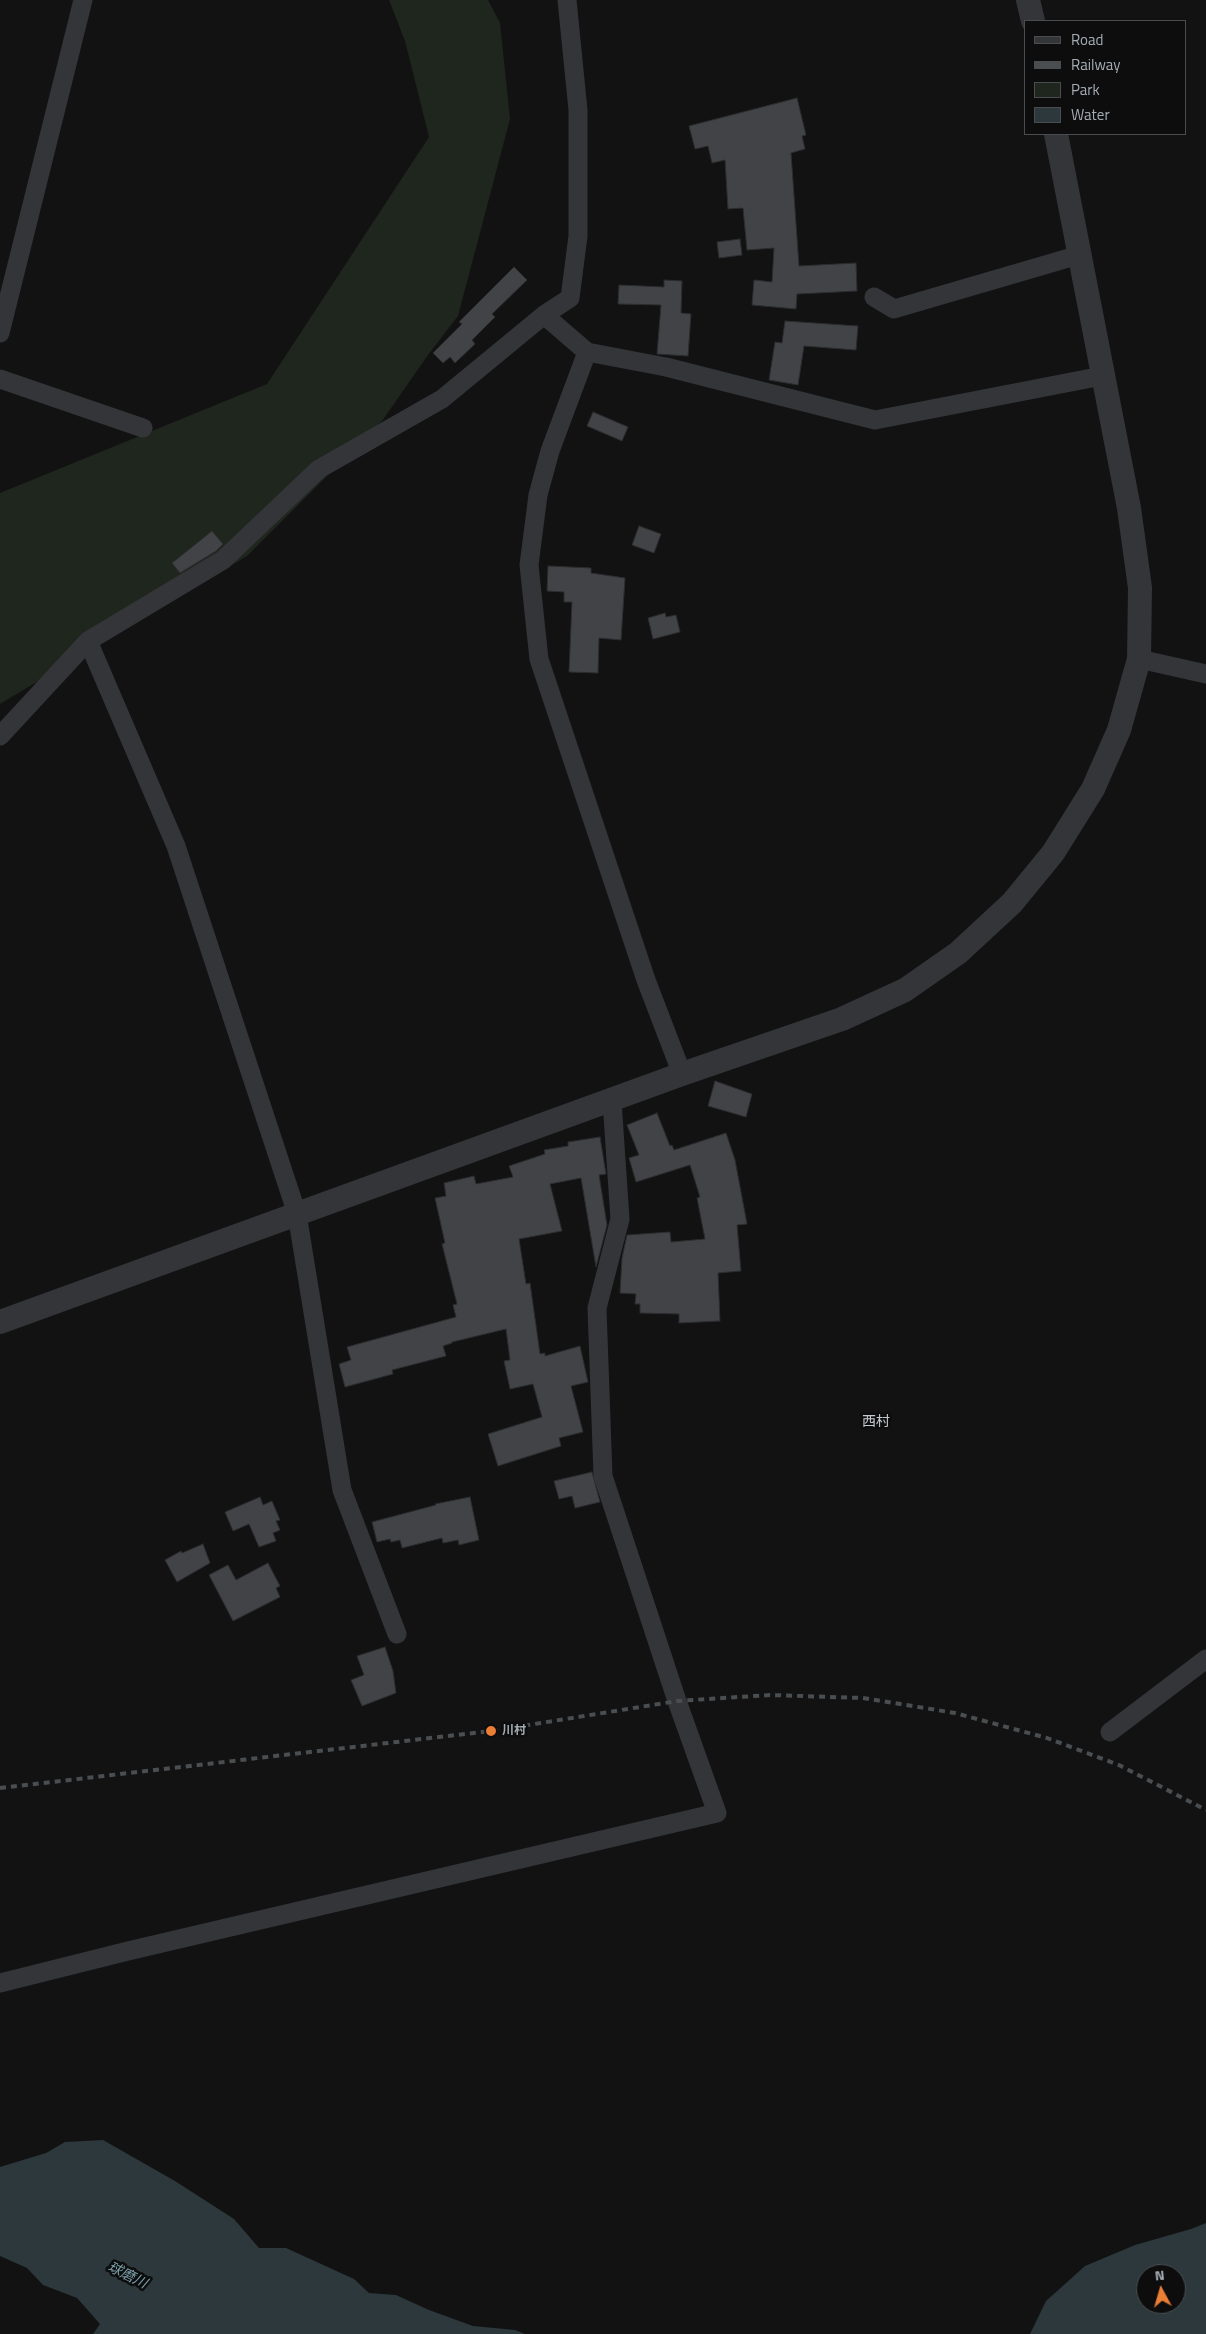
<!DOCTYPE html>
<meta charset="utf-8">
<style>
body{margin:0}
#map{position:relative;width:1206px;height:2334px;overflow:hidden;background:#121213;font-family:"Titillium Web",sans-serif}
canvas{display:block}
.legend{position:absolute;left:1024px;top:20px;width:162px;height:115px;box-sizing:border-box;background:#0d0d0e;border:1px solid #494d50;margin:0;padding:6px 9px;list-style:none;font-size:15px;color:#a4acb3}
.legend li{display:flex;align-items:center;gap:10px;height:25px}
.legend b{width:25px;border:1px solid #494d50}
.north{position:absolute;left:1136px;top:2264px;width:50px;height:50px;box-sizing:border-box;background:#0d0d0e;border:1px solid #494d50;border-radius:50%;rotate:354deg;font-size:14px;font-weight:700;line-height:20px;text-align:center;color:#a4acb3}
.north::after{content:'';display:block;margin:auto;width:18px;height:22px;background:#e97e34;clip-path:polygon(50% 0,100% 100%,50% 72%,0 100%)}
</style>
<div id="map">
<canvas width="1206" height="2334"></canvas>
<ul class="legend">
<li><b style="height:6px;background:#333538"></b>Road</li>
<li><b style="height:6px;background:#4a4e51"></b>Railway</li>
<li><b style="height:14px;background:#1f261e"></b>Park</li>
<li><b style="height:14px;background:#2c383b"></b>Water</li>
</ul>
<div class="north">N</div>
</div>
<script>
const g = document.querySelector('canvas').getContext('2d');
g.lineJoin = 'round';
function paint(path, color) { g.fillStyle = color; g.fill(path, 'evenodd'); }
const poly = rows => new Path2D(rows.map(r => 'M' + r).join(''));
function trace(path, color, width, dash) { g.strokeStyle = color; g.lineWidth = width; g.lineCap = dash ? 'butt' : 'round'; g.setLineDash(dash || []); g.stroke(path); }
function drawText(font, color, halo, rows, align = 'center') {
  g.font = font + ' "Titillium Web","Noto Sans JP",sans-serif'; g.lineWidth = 5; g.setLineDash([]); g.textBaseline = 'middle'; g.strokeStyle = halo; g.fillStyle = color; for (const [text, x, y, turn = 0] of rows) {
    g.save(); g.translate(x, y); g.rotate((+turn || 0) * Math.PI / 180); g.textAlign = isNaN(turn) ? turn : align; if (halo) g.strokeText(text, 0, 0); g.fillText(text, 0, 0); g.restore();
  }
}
const green = poly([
 [389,0,488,0,500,23,510,119,458,316,428,355,382,421,247,556,0,704,0,493,267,384,429,137,405,41]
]);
const water = poly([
 [103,2140,175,2181,234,2219,259,2248,286,2248,354,2279,369,2293,396,2295,429,2310,473,2326,515,2330,525,2334,93,2334,100,2324,77,2298,43,2285,27,2268,0,2256,0,2167,46,2153,65,2142],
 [1206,2223,1206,2334,1030,2334,1046,2301,1085,2266,1135,2245,1191,2229],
 [1146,2274,1176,2274,1176,2304,1146,2304]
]);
const building = poly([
 [797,98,806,135,802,136,805,149,791,153,799,266,856,263,857,291,797,294,796,309,752,305,754,280,772,282,774,248,747,250,743,208,728,209,725,160,712,163,708,146,695,149,689,126,797,98],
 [740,239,742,255,719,258,717,242,740,239],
 [514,267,527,280,492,314,495,317,472,340,475,344,455,363,450,357,443,363,433,353,462,324,459,322,514,267],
 [664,280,682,281,681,313,691,314,688,356,657,354,661,305,618,304,619,285,664,287,664,280],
 [785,321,858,326,856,350,804,346,798,385,769,380,775,342,782,343,785,321],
 [593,412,628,427,622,441,587,426,593,412],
 [639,526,661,534,654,553,632,545,639,526],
 [212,531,223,544,216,551,180,573,172,563,212,531],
 [548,566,591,568,591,573,625,578,621,640,599,638,598,673,569,672,572,602,564,602,564,592,547,591,548,566],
 [665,613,666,617,676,615,680,632,653,639,648,618,665,613],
 [715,1081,752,1094,746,1117,708,1106,715,1081],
 [657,1113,670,1146,672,1145,674,1150,726,1133,735,1160,747,1224,737,1225,741,1271,718,1273,720,1321,679,1323,679,1314,640,1313,640,1304,635,1304,636,1294,620,1293,622,1258,627,1235,670,1232,671,1242,705,1239,697,1198,700,1197,690,1165,636,1182,629,1158,639,1155,627,1125,657,1113],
 [600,1137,606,1174,599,1175,607,1225,596,1267,581,1178,550,1184,562,1231,519,1239,526,1284,530,1283,540,1354,545,1353,545,1356,580,1346,588,1382,571,1386,583,1432,559,1438,561,1446,498,1466,488,1434,542,1417,533,1384,510,1389,504,1361,510,1360,506,1329,452,1342,452,1343,443,1346,446,1356,392,1370,393,1374,345,1387,339,1364,351,1360,347,1347,456,1317,453,1305,457,1304,442,1244,445,1243,435,1198,446,1196,444,1183,474,1176,476,1184,513,1177,509,1166,545,1154,544,1150,568,1146,568,1142,600,1137],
 [592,1472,600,1502,575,1508,572,1496,559,1499,554,1481,592,1472],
 [260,1497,263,1505,272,1501,280,1520,276,1521,280,1530,273,1533,276,1541,259,1547,249,1524,233,1531,225,1512,260,1497],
 [470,1497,479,1540,459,1545,458,1540,443,1543,442,1538,402,1548,400,1540,391,1542,390,1539,377,1542,372,1522,436,1505,435,1504,470,1497],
 [203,1544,210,1563,177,1582,165,1560,181,1551,182,1553,203,1544],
 [268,1563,280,1586,276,1588,280,1597,233,1621,209,1575,228,1565,236,1580,268,1563],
 [385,1647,393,1671,396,1693,362,1706,351,1680,364,1675,357,1656,385,1647]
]);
const minor = poly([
 [874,297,894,309,1079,255],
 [544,315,587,352,666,367,875,420,1102,376],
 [0,333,83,0],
 [587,352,550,451,538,495,529,565,539,659,646,980,682,1074],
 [0,379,143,428],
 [88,641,176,846,297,1214,342,1490,397,1634],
 [1139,659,1206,674],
 [0,736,88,641,223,560,319,469,442,399,544,315,570,298,578,236,578,110,567,0],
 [1110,1732,1206,1659],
 [0,1983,128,1951,717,1813,677,1701,603,1476,597,1308,620,1219,612,1101]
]);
const tertiary = poly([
 [1028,0,1033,21],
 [0,1322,682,1074,842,1019,905,990,958,953,1012,903,1053,853,1093,789,1119,730,1139,659,1140,588,1129,508,1056,134]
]);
const rail = poly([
 [0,1788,491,1731,677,1701,770,1695,863,1698,955,1713,1047,1738,1119,1765,1206,1810]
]);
const markers = [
 [491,1731,6,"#e97e34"]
];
const poiNames = [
 ["川村",502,1731]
];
const neighbourhoodNames = [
 ["西村",876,1423]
];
const waterNames = [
 ["球磨川",127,2276,26]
];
paint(green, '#1f261e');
paint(water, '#2c383b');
paint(building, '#414346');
trace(building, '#2c2d2f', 1);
trace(minor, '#333538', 19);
trace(tertiary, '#333538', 24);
trace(rail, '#4a4e51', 4, [6, 5]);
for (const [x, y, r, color] of markers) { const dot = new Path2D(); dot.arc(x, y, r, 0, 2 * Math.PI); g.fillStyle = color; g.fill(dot); trace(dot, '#0d0d0e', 2); }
drawText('bold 12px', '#a4acb3', '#0d0d0e', poiNames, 'left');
drawText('14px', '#c5cad0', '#0d0d0e', neighbourhoodNames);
drawText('italic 14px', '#7ca3ad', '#0d0d0e', waterNames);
</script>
